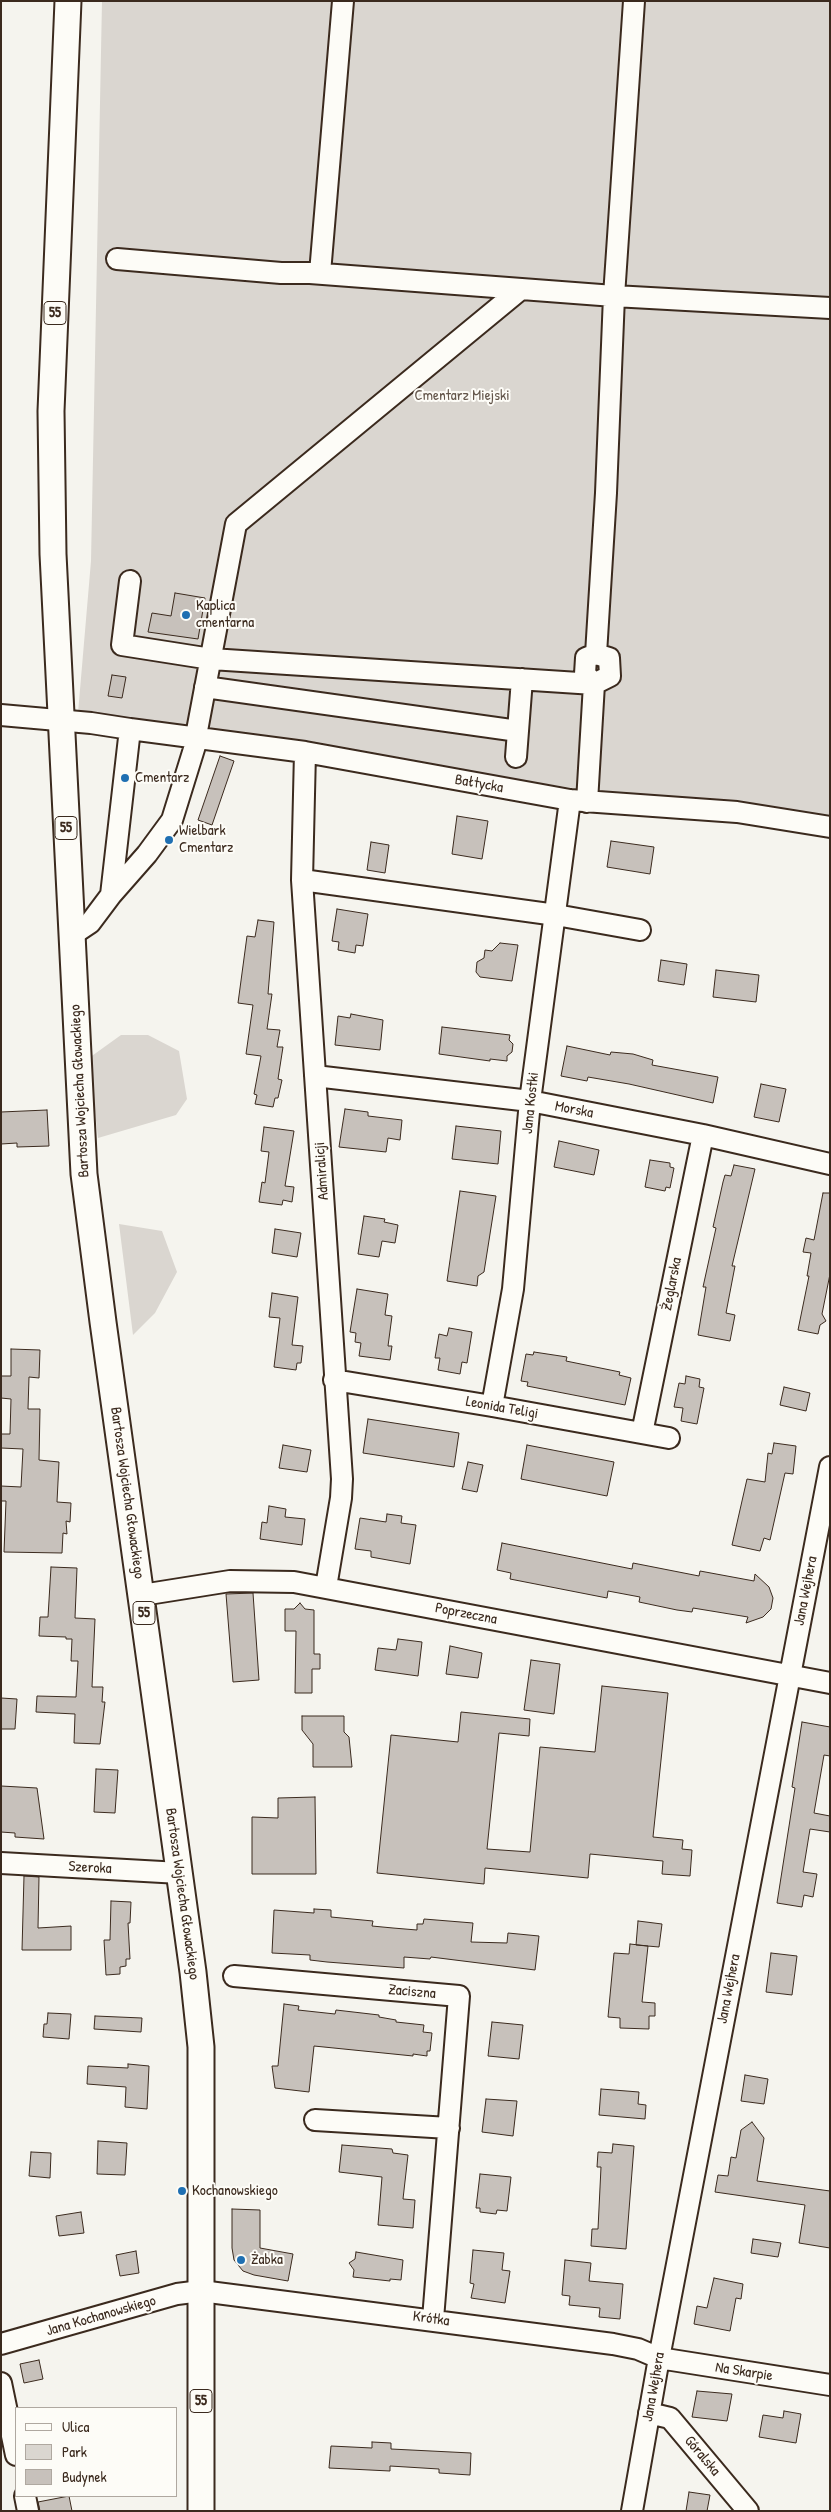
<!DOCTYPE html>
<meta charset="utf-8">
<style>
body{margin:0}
#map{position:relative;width:831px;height:2512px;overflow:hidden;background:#f5f4ee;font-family:"Patrick Hand",sans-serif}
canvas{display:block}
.frame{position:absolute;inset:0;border:2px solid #3b2a1e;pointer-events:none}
.legend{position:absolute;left:15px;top:2407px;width:162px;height:90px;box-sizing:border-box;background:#fdfcf7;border:1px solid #afa8a0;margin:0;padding:6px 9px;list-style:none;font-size:15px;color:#3b2a1e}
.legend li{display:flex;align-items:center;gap:10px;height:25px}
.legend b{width:25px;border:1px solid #afa8a0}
</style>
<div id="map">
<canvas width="831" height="2512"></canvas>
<div class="frame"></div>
<ul class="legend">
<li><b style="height:6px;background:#fdfcf7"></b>Ulica</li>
<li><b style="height:14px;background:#dad6d0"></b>Park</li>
<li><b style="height:14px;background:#c7c1bb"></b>Budynek</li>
</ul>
</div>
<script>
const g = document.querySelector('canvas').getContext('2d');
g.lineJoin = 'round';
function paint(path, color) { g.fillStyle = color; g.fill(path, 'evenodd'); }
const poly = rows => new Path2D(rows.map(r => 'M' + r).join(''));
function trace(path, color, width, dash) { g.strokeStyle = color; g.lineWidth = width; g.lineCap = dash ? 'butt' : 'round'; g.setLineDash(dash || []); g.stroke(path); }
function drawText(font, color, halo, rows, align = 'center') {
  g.font = font + ' "Patrick Hand",sans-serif'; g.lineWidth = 4; g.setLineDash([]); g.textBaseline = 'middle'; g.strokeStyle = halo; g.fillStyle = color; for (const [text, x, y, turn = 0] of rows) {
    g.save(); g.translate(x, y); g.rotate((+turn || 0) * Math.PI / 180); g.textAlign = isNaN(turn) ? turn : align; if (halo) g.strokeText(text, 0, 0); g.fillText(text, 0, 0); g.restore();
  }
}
const green = poly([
 [102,1,830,1,830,827,78,713,91,561],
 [121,1035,148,1035,179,1051,187,1099,176,1115,98,1138,89,1058],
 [119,1224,162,1231,177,1272,155,1313,133,1335]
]);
const building = poly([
 [175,593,205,598,198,639,148,632,152,613,171,616,175,593],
 [112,675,126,677,122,698,108,696,112,675],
 [220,756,234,761,212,825,198,820,220,756],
 [457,816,488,821,482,859,452,854,457,816],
 [611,841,654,847,650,874,607,867,611,841],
 [371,842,389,845,385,873,367,870,371,842],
 [337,909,368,914,363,946,356,945,355,953,338,950,339,942,332,941,337,909],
 [258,920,274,922,268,994,272,994,267,1029,280,1030,277,1047,283,1047,278,1079,282,1080,278,1098,275,1098,273,1107,255,1104,257,1095,254,1094,261,1056,246,1054,253,1005,238,1003,247,936,255,937,258,920],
 [500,943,518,945,512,981,480,977,476,972,477,962,484,958,485,950,492,951,500,943],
 [661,960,687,964,684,985,658,981,661,960],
 [716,970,759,975,756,1002,713,997,716,970],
 [351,1014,383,1020,380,1050,335,1045,338,1016,350,1018,351,1014],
 [442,1027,510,1035,509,1040,513,1044,512,1052,507,1056,507,1061,490,1059,490,1061,439,1054,442,1027],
 [567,1046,610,1055,611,1052,633,1054,653,1060,652,1065,718,1077,713,1103,629,1084,588,1077,587,1081,561,1076,567,1046],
 [761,1084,786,1089,779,1122,754,1117,761,1084],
 [345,1109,368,1112,368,1116,402,1120,400,1140,388,1138,386,1152,339,1147,345,1109],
 [47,1110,49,1146,17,1147,17,1143,1,1144,1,1112,47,1110],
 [456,1126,501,1131,498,1164,452,1159,456,1126],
 [264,1127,294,1131,285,1186,294,1187,292,1202,283,1200,282,1205,259,1202,262,1182,265,1183,269,1152,261,1151,264,1127],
 [559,1141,599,1150,594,1175,554,1167,559,1141],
 [650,1160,670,1163,670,1167,674,1168,670,1188,666,1187,665,1191,645,1187,650,1160],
 [734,1165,755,1169,732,1266,735,1266,726,1313,735,1315,730,1341,698,1335,706,1287,703,1287,716,1228,713,1227,723,1182,725,1175,731,1176,734,1165],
 [460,1191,496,1196,484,1272,478,1276,477,1286,447,1281,460,1191],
 [823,1193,830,1193,830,1274,822,1314,826,1321,820,1325,818,1334,798,1330,809,1276,807,1276,811,1253,803,1252,806,1238,814,1240,823,1193],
 [364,1216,385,1219,384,1222,398,1225,395,1243,382,1241,379,1257,358,1254,364,1216],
 [275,1229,301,1233,297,1257,272,1253,275,1229],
 [357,1289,388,1294,385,1315,392,1316,388,1346,392,1346,390,1360,359,1356,361,1343,355,1342,356,1333,350,1332,357,1289],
 [272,1293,298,1297,292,1345,303,1346,301,1363,297,1363,296,1370,274,1367,280,1318,269,1317,272,1293],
 [449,1328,472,1332,467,1363,462,1362,460,1374,438,1370,440,1358,435,1358,439,1334,447,1336,449,1328],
 [11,1349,40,1350,39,1378,29,1377,28,1409,40,1409,39,1460,59,1462,57,1502,71,1503,70,1522,66,1521,67,1534,63,1533,62,1553,4,1552,6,1501,1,1501,1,1486,21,1487,23,1449,1,1448,1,1434,10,1434,11,1399,1,1398,1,1376,11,1376,11,1349],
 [534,1352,567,1357,566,1361,620,1372,619,1375,631,1378,625,1405,527,1386,528,1382,521,1381,526,1354,533,1355,534,1352],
 [686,1376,700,1379,699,1387,704,1388,697,1424,681,1421,683,1408,674,1407,679,1383,685,1384,686,1376],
 [784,1387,810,1393,806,1411,780,1405,784,1387],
 [368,1419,459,1433,454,1467,363,1453,368,1419],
 [774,1443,796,1446,793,1474,785,1473,770,1540,764,1538,760,1551,732,1545,747,1479,765,1482,768,1453,772,1454,774,1443],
 [283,1445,311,1450,307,1472,279,1468,283,1445],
 [527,1445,614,1462,607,1496,521,1479,527,1445],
 [468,1462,483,1465,477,1492,462,1489,468,1462],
 [269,1506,286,1509,285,1517,305,1519,302,1545,260,1539,262,1522,267,1523,269,1506],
 [387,1514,402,1516,401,1523,416,1525,410,1564,371,1557,371,1551,355,1549,360,1518,386,1522,387,1514],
 [502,1543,632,1569,633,1563,699,1576,700,1571,754,1581,755,1574,769,1587,773,1598,771,1609,763,1617,746,1623,748,1617,693,1608,692,1612,677,1610,639,1602,640,1597,608,1591,607,1598,510,1579,511,1573,497,1570,502,1543],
 [51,1567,77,1568,75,1618,95,1619,92,1687,103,1687,102,1702,105,1702,100,1744,74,1743,75,1714,36,1712,37,1696,76,1697,78,1661,71,1661,72,1639,66,1639,66,1637,39,1636,40,1617,48,1617,51,1567],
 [253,1593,259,1680,233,1682,226,1594,253,1593],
 [300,1603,305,1609,314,1610,314,1654,320,1654,320,1669,312,1669,312,1693,295,1693,296,1631,285,1631,285,1609,294,1609,300,1603],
 [398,1639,422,1642,418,1676,375,1670,378,1648,396,1650,398,1639],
 [450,1646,482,1653,478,1678,446,1674,450,1646],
 [531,1660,560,1664,554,1714,524,1710,531,1660],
 [602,1686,668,1693,653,1837,683,1840,682,1849,692,1850,690,1876,662,1874,663,1861,590,1854,588,1878,485,1868,484,1884,377,1873,391,1735,458,1742,461,1712,530,1719,529,1736,499,1733,487,1849,530,1852,540,1747,595,1752,602,1686],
 [1,1698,17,1699,15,1729,1,1729,1,1698],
 [302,1716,344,1716,344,1732,349,1737,352,1767,313,1767,313,1744,302,1730,302,1716],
 [802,1722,830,1727,830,1756,824,1755,814,1813,830,1816,830,1832,810,1829,803,1872,817,1874,813,1897,804,1895,802,1907,777,1903,795,1788,792,1787,802,1722],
 [96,1769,118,1770,115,1813,94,1812,96,1769],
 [1,1786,37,1788,44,1839,15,1837,15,1833,1,1832,1,1786],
 [315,1797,316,1874,252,1874,252,1817,278,1818,278,1798,315,1797],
 [24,1876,39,1877,38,1928,71,1926,71,1950,22,1950,24,1876],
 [111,1901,131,1902,130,1923,128,1923,130,1959,126,1959,126,1966,120,1967,120,1974,106,1975,104,1940,110,1940,111,1901],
 [314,1909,331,1910,331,1917,373,1921,372,1926,393,1928,417,1930,417,1924,423,1924,424,1919,473,1923,471,1942,507,1943,508,1933,539,1936,535,1970,431,1957,430,1959,404,1957,404,1968,327,1962,310,1960,310,1955,272,1953,274,1910,314,1913,314,1909],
 [638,1921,662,1924,659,1947,636,1945,638,1921],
 [630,1944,648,1946,642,2002,655,2003,655,2016,649,2016,649,2029,620,2028,620,2018,608,2017,614,1953,629,1954,630,1944],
 [771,1953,797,1956,792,1995,766,1992,771,1953],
 [284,2004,299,2006,298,2010,335,2014,336,2010,379,2015,379,2017,396,2020,396,2022,424,2025,423,2032,432,2033,430,2051,427,2051,427,2056,413,2054,413,2056,314,2046,309,2092,275,2088,272,2066,278,2066,284,2004],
 [48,2013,71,2014,69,2039,43,2037,44,2024,47,2024,48,2013],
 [95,2016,142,2018,141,2032,94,2029,95,2016],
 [492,2022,523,2025,519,2059,488,2056,492,2022],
 [128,2064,149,2066,147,2109,125,2107,126,2087,87,2084,88,2066,128,2068,128,2064],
 [745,2075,768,2079,764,2104,741,2101,745,2075],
 [601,2089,639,2092,638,2104,646,2105,645,2119,599,2115,601,2089],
 [486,2099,517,2101,513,2136,482,2132,486,2099],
 [752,2122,764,2138,757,2181,830,2191,830,2248,799,2243,805,2205,715,2192,718,2175,728,2176,731,2157,736,2158,741,2130,752,2122],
 [98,2141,127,2143,125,2175,97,2174,98,2141],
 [613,2144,634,2146,626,2249,591,2246,592,2229,598,2229,601,2167,597,2167,598,2152,612,2153,613,2144],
 [342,2145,392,2149,393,2153,408,2155,403,2199,415,2200,413,2228,378,2225,382,2177,339,2172,342,2145],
 [31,2152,51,2153,50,2178,29,2176,31,2152],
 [480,2174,511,2177,507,2211,497,2210,496,2214,480,2212,480,2208,476,2208,480,2174],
 [232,2209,260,2210,260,2248,293,2254,288,2281,254,2275,243,2271,234,2260,232,2248,232,2209],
 [81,2212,84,2233,59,2236,56,2216,81,2212],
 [753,2239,781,2243,778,2257,751,2253,753,2239],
 [473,2250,504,2253,502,2270,510,2271,505,2303,471,2298,474,2284,470,2283,473,2250],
 [136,2251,139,2273,120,2276,116,2255,136,2251],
 [356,2252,403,2260,401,2280,390,2279,390,2281,353,2277,354,2270,349,2263,355,2259,356,2252],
 [565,2260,591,2263,589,2281,623,2284,620,2319,599,2317,600,2308,569,2305,570,2296,562,2295,565,2260],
 [714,2278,743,2284,741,2299,736,2298,730,2331,694,2324,697,2306,707,2308,714,2278],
 [39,2360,43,2379,24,2383,20,2364,39,2360],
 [697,2391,732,2394,727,2421,692,2417,697,2391],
 [784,2411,801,2414,796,2443,759,2437,763,2415,783,2418,784,2411],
 [372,2442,391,2443,391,2449,471,2453,470,2475,439,2473,439,2469,390,2466,390,2471,329,2468,331,2446,372,2448,372,2442],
 [689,2492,710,2495,707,2511,686,2511,689,2492],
 [69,2496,72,2511,40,2511,38,2502,69,2496]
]);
const minor = poly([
 [117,259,281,273,310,273,614,296,830,308],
 [320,273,343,1],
 [130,581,122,645,211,659,594,684,610,676,609,658,596,654],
 [205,687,518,731],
 [1,715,91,723,130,729,111,895,90,923,72,935],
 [130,729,305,752,570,800,737,812,830,827],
 [196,736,236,524,521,289],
 [305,752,302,880,342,1479,341,1498,326,1587],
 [516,757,522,679],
 [587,802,594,684,585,674,586,658,596,654,606,493,614,296,634,1],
 [302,880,556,915,640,930],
 [111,895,147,854,172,820,198,736],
 [315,1076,530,1101,703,1135,830,1164],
 [334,1380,492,1406,669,1438],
 [492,1406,513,1289,530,1101,570,800],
 [642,1433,703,1135],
 [142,1595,230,1581,294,1582,830,1683],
 [1,1863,180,1873],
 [234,1976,459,1996,433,2319],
 [315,2120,449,2128],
 [1,2344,177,2294,201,2291,613,2344,638,2349,659,2358,830,2385],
 [1,2383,16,2455],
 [649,2413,670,2418,748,2511],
 [25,2496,28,2511],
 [632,2511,659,2358,830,1467]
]);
const major = poly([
 [68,1,51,411,53,554,84,1174,103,1322,193,1972,201,2047,201,2511]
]);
const markers = [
 [186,615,5,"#1f6fb2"],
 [125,778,5,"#1f6fb2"],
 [169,840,5,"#1f6fb2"],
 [182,2191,5,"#1f6fb2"],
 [241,2260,5,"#1f6fb2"]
];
const shields = [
 [55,313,22],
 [66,828,22],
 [144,1613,22],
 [201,2401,22]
];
const shieldNames = [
 ["55",55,313],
 ["55",66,828],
 ["55",144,1613],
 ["55",201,2401]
];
const parkNames = [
 ["Cmentarz Miejski",462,396]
];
const poiNames = [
 ["Kaplica",196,606],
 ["cmentarna",196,623],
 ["Cmentarz",135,778],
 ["Wielbark",179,831],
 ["Cmentarz",179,848],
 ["Kochanowskiego",192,2191],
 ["Żabka",251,2260]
];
const streetNames = [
 ["Bałtycka",479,784,10],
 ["Bartosza Wojciecha Głowackiego",80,1091,-93],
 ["Jana Kostki",531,1103,-84],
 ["Morska",574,1110,11],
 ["Admiralicji",322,1171,-94],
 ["Żeglarska",672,1284,-79],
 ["Leonida Teligi",502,1408,10],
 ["Bartosza Wojciecha Głowackiego",127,1493,82],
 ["Jana Wejhera",806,1591,-79],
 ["Poprzeczna",466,1614,11],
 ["Szeroka",90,1868,3],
 ["Bartosza Wojciecha Głowackiego",182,1894,82],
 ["Jana Wejhera",729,1989,-79],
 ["Zaciszna",412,1992,5],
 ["Jana Kochanowskiego",101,2316,-16],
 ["Krótka",431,2319,8],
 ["Na Skarpie",744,2372,9],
 ["Jana Wejhera",654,2387,-80],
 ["Góralska",702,2456,50]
];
paint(green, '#dad6d0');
paint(building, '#c7c1bb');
trace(building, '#3b2a1e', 1);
trace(minor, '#3b2a1e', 24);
trace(major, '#3b2a1e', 29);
trace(minor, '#fdfcf7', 20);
trace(major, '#fdfcf7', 25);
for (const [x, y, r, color] of markers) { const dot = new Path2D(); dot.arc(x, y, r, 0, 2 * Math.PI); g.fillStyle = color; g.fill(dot); trace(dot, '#fdfcf7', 2); }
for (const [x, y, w] of shields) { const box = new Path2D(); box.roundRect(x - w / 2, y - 11.5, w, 23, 4); g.fillStyle = '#fdfcf7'; g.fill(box); trace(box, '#3b2a1e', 1); }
drawText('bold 14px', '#3b2a1e', null, shieldNames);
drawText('15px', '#63554a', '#fdfcf7', parkNames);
drawText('15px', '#3b2a1e', '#fdfcf7', poiNames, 'left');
drawText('15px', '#3b2a1e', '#fdfcf7', streetNames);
</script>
